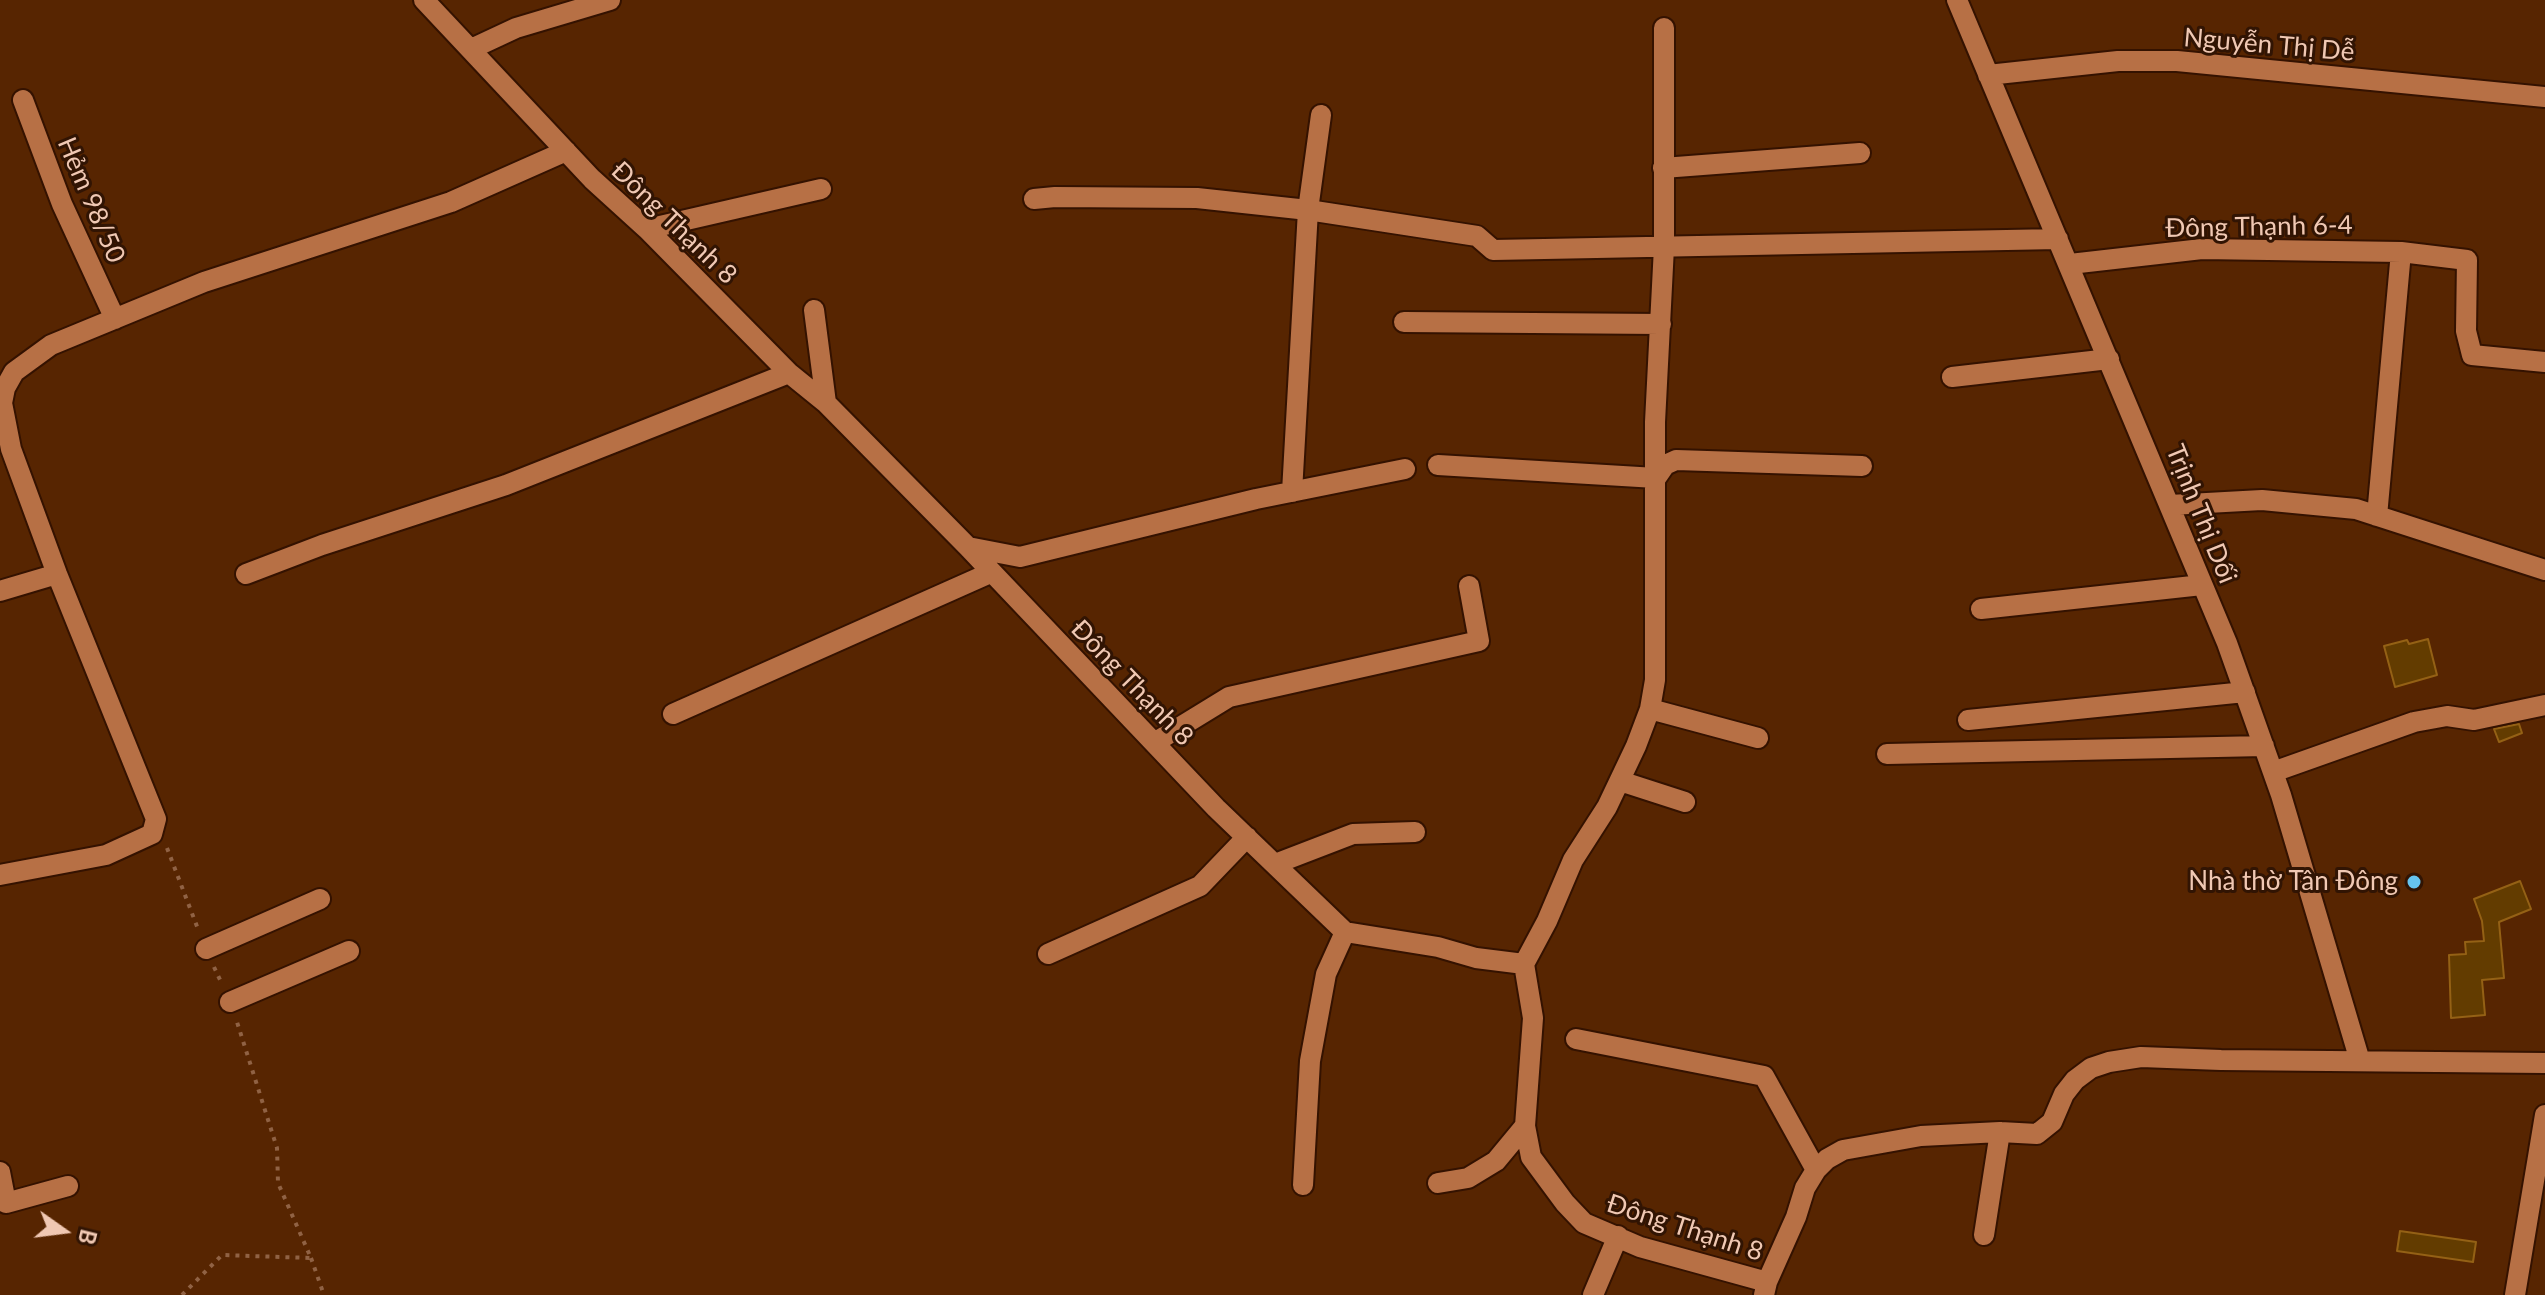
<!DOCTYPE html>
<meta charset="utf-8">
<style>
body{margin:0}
#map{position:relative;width:2545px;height:1295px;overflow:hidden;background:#572501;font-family:Lato,sans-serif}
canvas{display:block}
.north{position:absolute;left:24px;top:1191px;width:80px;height:80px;-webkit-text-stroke:6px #311403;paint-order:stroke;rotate:104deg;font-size:22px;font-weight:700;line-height:32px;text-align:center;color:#f0c8b3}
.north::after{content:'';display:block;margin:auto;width:28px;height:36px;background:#f0c8b3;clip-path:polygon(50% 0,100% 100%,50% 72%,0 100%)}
</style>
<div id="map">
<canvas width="2545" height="1295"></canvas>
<div class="north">B</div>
</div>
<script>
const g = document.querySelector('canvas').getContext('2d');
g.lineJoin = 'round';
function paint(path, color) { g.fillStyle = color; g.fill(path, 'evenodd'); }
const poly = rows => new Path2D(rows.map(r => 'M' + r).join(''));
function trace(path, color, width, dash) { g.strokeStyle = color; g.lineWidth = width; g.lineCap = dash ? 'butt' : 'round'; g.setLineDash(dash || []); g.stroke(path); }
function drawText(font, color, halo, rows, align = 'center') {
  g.font = font + ' Lato,sans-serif'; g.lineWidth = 6; g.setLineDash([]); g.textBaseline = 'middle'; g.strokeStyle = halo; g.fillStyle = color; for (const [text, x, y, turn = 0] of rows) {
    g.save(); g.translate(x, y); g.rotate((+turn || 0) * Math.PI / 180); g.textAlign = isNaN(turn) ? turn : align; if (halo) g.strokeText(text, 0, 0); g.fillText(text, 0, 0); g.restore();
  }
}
const building = poly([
 [2428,639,2437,675,2395,687,2384,646,2407,640,2409,644,2428,639],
 [2519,724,2522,733,2499,742,2494,729,2519,724],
 [2520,881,2531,909,2499,922,2504,978,2482,980,2485,1015,2451,1018,2449,955,2466,954,2465,942,2484,941,2482,921,2474,899,2520,881],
 [2400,1231,2476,1242,2473,1262,2397,1251,2400,1231]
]);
const path = poly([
 [167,848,198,929],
 [214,967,222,984],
 [311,1258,324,1295],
 [182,1295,222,1255,311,1258,278,1183,277,1148,237,1022]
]);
const minor = poly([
 [424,0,592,179,647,229,789,373,826,403,968,547,1216,808,1345,932,1438,947,1476,958,1524,964,1533,1018,1525,1126,1531,1157,1565,1203,1584,1223,1640,1247,1767,1282],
 [1957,0,2227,643,2281,795,2360,1061],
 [471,49,516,28,610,0],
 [1988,75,2118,61,2177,61,2545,97],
 [23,100,62,204,115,319],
 [1663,168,1860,153],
 [1034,199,1055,197,1197,198,1308,210,1477,236,1493,250,2058,239],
 [647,229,821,189],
 [2070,264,2202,249,2401,252,2467,260,2466,331,2472,355,2545,362],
 [814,310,826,403],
 [1404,322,1661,324],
 [1952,377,2109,359],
 [1438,465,1656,478,1665,465,1676,460,1862,466],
 [1292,492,1308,210,1321,115],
 [2170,505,2262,500,2356,509,2545,570],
 [2377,516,2401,252],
 [968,547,1020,557,1256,499,1405,469],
 [246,574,322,545,506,485,789,373],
 [0,591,57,574],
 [1981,609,2202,585],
 [1650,709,1758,738],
 [673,714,990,573],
 [1968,720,2245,692],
 [1154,743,1229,697,1479,641,1469,586],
 [1887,754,2264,746],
 [2273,772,2414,722,2447,716,2474,720,2545,705],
 [1620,781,1685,802],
 [1275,864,1353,834,1415,832],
 [0,875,106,855,152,834,156,819,57,574,11,449,2,403,5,388,14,372,51,345,204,282,451,202,566,151],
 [206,949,320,899],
 [1048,954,1200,886,1247,837],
 [1524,964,1547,921,1573,860,1607,807,1636,746,1650,709,1655,680,1655,422,1664,247,1664,28],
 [230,1002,349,951],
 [1576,1039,1764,1076,1816,1170],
 [0,1172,6,1203,68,1186],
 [1438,1183,1468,1178,1496,1161,1525,1126],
 [1303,1185,1310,1061,1326,974,1345,932],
 [1984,1235,2000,1132],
 [1593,1295,1618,1236],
 [1764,1295,1767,1282,1796,1217,1805,1188,1816,1170,1827,1159,1843,1150,1921,1136,2000,1132,2037,1134,2052,1122,2064,1094,2075,1080,2091,1068,2109,1062,2141,1057,2221,1060,2545,1063],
 [2515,1295,2545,1115]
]);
const markers = [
 [2414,882,8,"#66c4ef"]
];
const streetNames = [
 ["Nguyễn Thị Dễ",2269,45,5],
 ["Hẻm 98/50",91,200,67],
 ["Đông Thạnh 8",674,223,44],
 ["Đông Thạnh 6-4",2259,227,-1],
 ["Trịnh Thị Dối",2201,514,68],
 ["Đông Thạnh 8",1132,683,46],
 ["Đông Thạnh 8",1685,1228,18]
];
const poiNames = [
 ["Nhà thờ Tân Đông",2398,882]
];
paint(building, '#633c00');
trace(building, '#946115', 2);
trace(minor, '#341200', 24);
trace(path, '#906244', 4, [4, 6]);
trace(minor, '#b77045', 20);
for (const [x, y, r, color] of markers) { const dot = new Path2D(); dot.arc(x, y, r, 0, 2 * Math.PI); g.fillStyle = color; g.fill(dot); trace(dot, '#311403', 3); }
drawText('26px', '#f0c8b3', '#311403', streetNames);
drawText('26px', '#f0c8b3', '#311403', poiNames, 'right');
</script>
